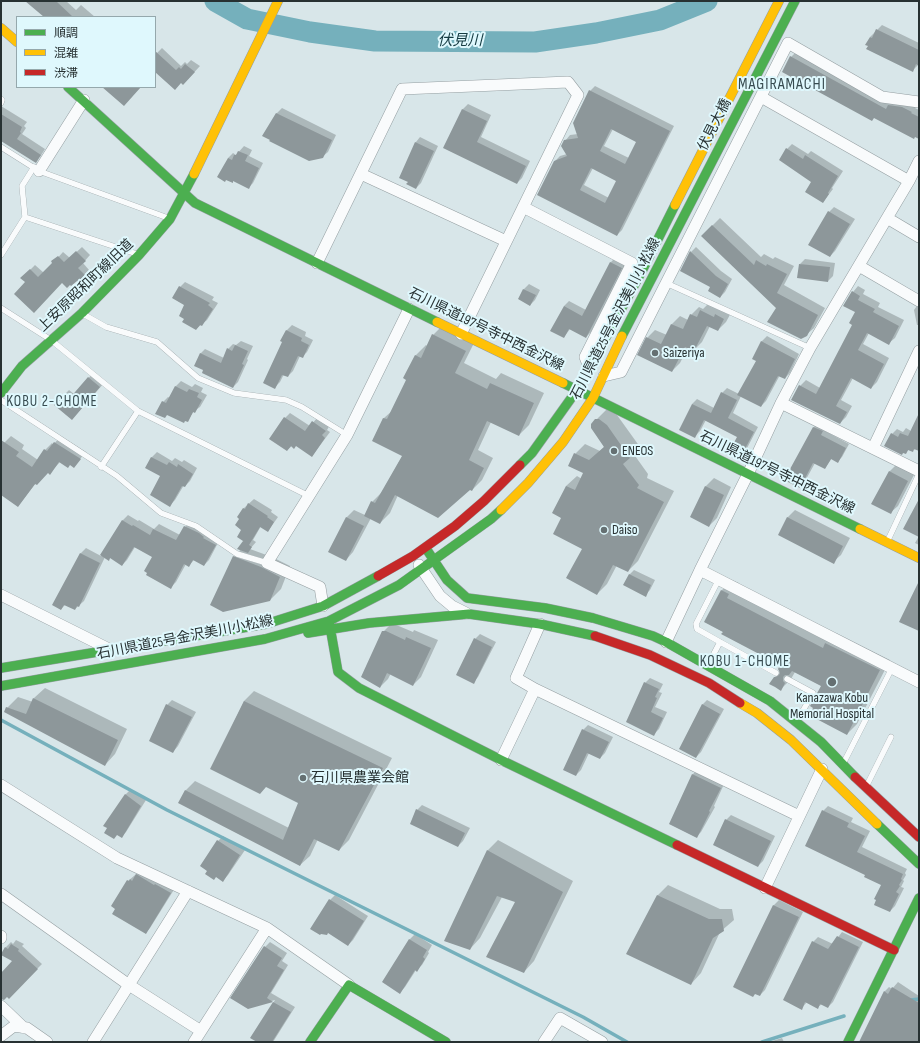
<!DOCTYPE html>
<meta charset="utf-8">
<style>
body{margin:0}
#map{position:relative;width:920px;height:1043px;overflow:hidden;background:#d8e6e9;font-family:"Sofia Sans Condensed","Noto Sans JP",sans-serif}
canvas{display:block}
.frame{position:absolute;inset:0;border:2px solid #273132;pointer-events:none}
.legend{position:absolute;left:16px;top:16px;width:140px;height:72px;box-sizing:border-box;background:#dff8fd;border:1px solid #95a8ac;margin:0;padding:5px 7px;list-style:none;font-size:12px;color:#273132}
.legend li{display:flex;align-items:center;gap:8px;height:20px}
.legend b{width:20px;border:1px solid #95a8ac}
</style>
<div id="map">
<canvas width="920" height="1043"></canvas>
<div class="frame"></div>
<ul class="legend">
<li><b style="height:5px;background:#4caf50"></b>順調</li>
<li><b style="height:5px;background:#ffc107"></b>混雑</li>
<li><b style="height:5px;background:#c62828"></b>渋滞</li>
</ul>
</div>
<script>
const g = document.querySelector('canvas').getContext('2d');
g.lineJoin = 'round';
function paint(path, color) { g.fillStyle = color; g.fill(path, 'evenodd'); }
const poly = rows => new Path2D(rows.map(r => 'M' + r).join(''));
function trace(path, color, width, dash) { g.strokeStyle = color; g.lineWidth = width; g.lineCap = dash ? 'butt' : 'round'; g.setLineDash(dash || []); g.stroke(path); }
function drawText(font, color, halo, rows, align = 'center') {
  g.font = font + ' "Sofia Sans Condensed","Noto Sans JP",sans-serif'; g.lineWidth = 4; g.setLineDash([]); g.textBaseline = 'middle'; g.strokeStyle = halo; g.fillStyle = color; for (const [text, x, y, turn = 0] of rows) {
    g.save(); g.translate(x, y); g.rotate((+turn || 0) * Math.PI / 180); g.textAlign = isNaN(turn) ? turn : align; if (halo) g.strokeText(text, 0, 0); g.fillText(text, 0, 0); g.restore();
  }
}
const shadow = poly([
 [27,1,66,1,76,10,81,5,95,17,46,17],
 [882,25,919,43,919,64,912,71,870,37],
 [162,48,181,66,185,62,187,64,191,60,200,66,188,79,155,71,155,52,157,53],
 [796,52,916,107,915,108,919,110,919,134,791,57],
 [595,86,674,126,622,230,617,235,554,162,560,156,567,154,565,141,570,135,578,134,590,91],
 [613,129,637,141,629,158,604,146],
 [593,168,617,181,609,198,584,185],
 [468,104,491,115,481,137,530,161,522,178,517,183,445,147,463,109],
 [1,106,27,122,24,126,26,128,22,134,45,149,40,157,1,137],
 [282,108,336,135,328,152,322,157,272,122,277,113],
 [420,137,438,146,421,183,416,188,409,181,400,177,416,142],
 [792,144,808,154,811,151,843,171,832,188,833,189,823,202,813,181,787,149],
 [244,146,252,150,249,156,263,163,253,183,248,188,234,180,232,182,227,179,228,158,233,153,236,155],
 [834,207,855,219,835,251,830,256,810,244,829,212],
 [720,218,761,257,764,254,773,259,775,257,794,266,784,285,825,308,814,328,806,335,702,236],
 [82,247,90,255,83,263,89,270,78,281,27,282,22,278,35,265,44,273,63,252,70,258],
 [696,247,721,271,732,279,725,292,720,297,711,287,691,252],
 [616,257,626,263,591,332,586,337,570,329,564,337,564,306,569,301,586,310,611,262],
 [805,259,835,263,833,276,828,281,800,264],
 [185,282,214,297,212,300,218,303,207,320,196,329,185,319,185,305,173,298,180,287],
 [529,284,540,290,535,300,530,305,519,299,524,289],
 [858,286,865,290,863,294,880,303,878,307,904,320,895,338,889,343,869,333,863,344,889,358,877,382,871,388,853,378,841,400,852,406,846,417,840,423,800,386,806,380,820,388,854,325,856,312,853,292],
 [709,303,732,311,726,322,718,330,710,326,702,342,694,350,688,347,680,363,672,371,647,338,655,330,667,335,672,324,680,316,688,320,691,315,699,307,703,309],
 [919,303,919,325,917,325,914,310],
 [292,325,306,332,305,336,313,340,307,352,302,357,300,356,293,371,288,376,284,374,280,382,275,387,284,342,282,341,287,330],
 [443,325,475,341,464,363,496,379,501,373,544,393,529,425,519,435,491,422,478,450,493,458,482,480,472,490,470,489,398,495,390,513,380,523,371,518,353,552,346,560,346,518,354,510,365,515,372,502,382,492,403,455,373,440,384,418,393,410,407,379,404,378,416,355,426,345,427,346,433,335],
 [767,336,799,354,790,373,785,378,780,375,766,401,761,406,741,396,733,413,758,427,745,452,740,457,738,436,706,420,700,431,695,436,692,404,697,399,714,408,722,393,727,388,739,394,757,360,753,358,762,341],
 [241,341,253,346,247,359,248,360,238,382,233,387,205,370,200,354,205,349,224,358,228,349,233,344,236,345],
 [94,372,105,382,72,419,64,395,69,390,74,394],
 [181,381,192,387,195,384,203,388,201,392,207,395,200,407,194,411,187,421,163,402,168,397,170,398,176,386],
 [607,409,617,415,640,447,633,453,648,474,647,478,674,491,638,561,628,571,617,565,607,584,597,594,583,548,562,517,566,486,577,476,582,479,585,472,575,454,585,444,600,451,604,447,596,420],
 [290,413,310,426,318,417,330,425,327,430,330,432,312,456,296,445,292,446,287,450,285,418],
 [818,423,827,427,825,431,849,444,842,457,838,461,832,458,825,468,815,463,804,483,800,487,786,480,814,427],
 [906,428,911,431,919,447,912,451,909,449,906,453,892,434,897,429,903,432],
 [11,436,24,445,22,449,38,460,45,450,52,443,53,445,61,436,86,452,74,466,60,462,50,473,48,472,36,483,18,506,1,494,1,446],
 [157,452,172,461,175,458,182,462,184,460,197,468,190,481,185,486,184,485,175,500,170,505,162,476,146,467,152,457],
 [898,463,915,473,898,506,890,513,873,504,890,471],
 [714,478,731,487,717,518,709,526,691,517,706,486],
 [254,499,272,510,271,512,278,517,268,531,261,526,253,540,256,542,250,549,272,557,290,566,281,589,270,600,234,557,241,549,244,541,240,518,238,517,244,508],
 [919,501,919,545,915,543,919,536],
 [795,510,850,538,841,555,833,562,787,518],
 [128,515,138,521,139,520,154,529,159,524,180,535,185,527,190,522,220,539,209,560,204,565,194,560,189,565,186,564,176,582,171,587,154,556,135,547,127,560,122,565,111,557,109,559,105,557,84,601,75,609,66,604,61,609,54,605,81,553,86,548,101,556,123,520],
 [634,570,655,580,650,590,645,595,629,575],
 [732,580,739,583,736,588,832,638,836,633,890,660,857,724,847,734,822,686,795,672,791,679,781,689,775,677,780,671,782,664,705,622,722,590],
 [391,624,394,624,413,632,414,630,438,640,421,677,413,685,391,673,388,679,380,687,383,632],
 [480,634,496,642,478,677,473,682,475,639],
 [650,678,663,684,659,692,662,693,655,707,667,712,659,729,654,734,645,683],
 [45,688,127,729,115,754,105,765,7,708,18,697,33,702,34,698],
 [254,691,392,758,349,840,339,850,318,839,310,856,300,865,180,802,186,790,195,781,289,828,300,803,266,786,212,768,244,701],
 [172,700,196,712,178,746,173,752,167,705],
 [707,700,724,709,701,752,696,757,702,705],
 [588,725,613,737,605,753,600,758,589,753,581,770,576,775,583,730],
 [698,769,725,782,714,806,715,807,701,832,696,837,670,824,693,774],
 [130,790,146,800,126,832,121,837,125,795],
 [422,805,470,828,463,841,458,846,417,810],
 [828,806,853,818,851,822,870,831,862,847,907,869,905,873,906,875,903,880,904,881,901,887,904,888,895,906,890,911,882,885,867,875,823,811],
 [731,815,775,836,763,861,758,866,726,820],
 [223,836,245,850,228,875,223,880,218,841],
 [498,840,573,881,534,961,524,972,517,901,502,897,480,938,470,949,445,941,488,850],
 [141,870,175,888,150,928,145,933,117,908,128,881],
 [668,885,720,909,732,909,734,920,720,932,701,973,691,984,657,896],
 [335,895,368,916,353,940,348,945,328,932,321,933,330,900],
 [779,900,803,912,765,990,760,995,734,987,774,905],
 [842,932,863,942,833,1002,828,1007,822,1004,818,1007,807,1002,801,1009,813,942,818,937,833,944],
 [415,934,432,945,428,952,429,953,422,965,416,970,405,987,400,992,383,982,410,939],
 [16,940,24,944,22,946,42,964,9,997,1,996,1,975,13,961,2,955,6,947,11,942,13,944],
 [270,942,287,953,282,961,288,965,271,993,295,1007,273,1042,258,1042,252,1037,275,1000,248,1008,265,947],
 [898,982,919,996,919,1042,860,1042,884,992,889,987,892,989],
 [782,1038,784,1042,769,1042]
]);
const stream = poly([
 [1,720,167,810,583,1017,627,1042],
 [910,1000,919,999],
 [762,1042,844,1016]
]);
const river = poly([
 [215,1,247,19,310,32,375,41,535,42,596,33,660,20,707,1]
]);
const building = poly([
 [25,1,56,1,73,17,44,17],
 [876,29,919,50,919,66,916,64,913,72,866,49,868,46,865,45,870,37,872,38],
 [155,51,176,70,179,67,181,69,185,64,195,72,183,85,181,83,175,90,155,72],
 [790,56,886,109,888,105,902,107,912,112,911,113,919,117,919,139,915,137,914,139,874,118,872,121,782,72],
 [102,87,141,87,124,106],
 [589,90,670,131,617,236,537,195,554,161,567,156,561,146,564,140,578,138,573,123],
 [611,129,636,142,625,164,600,151],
 [591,168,616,181,605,203,580,190],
 [462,109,487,121,477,142,526,166,517,184,443,148],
 [276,113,332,140,323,158,309,161,269,141,270,140,262,136],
 [1,114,22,127,20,132,21,133,17,139,41,155,36,163,1,141],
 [415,142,434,151,416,189,406,184,408,182,399,178],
 [786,148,803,159,805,155,838,176,828,193,829,194,823,203,805,192,811,182,779,160],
 [238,151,248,155,245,161,259,168,249,189,233,181,233,183,226,180,225,182,217,177,228,158,232,160,234,155,236,155],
 [828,211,850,224,830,257,808,245],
 [712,225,754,265,756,260,766,266,767,264,787,274,777,293,818,315,807,336,801,339,767,322,776,308,701,236],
 [76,251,86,261,78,268,85,275,78,282,77,281,71,286,70,285,67,288,62,283,34,313,14,294,25,282,20,278,30,269,38,277,52,263,51,261,58,256,64,262],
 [690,251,716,276,728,284,720,298,708,291,710,287,680,271],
 [610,262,622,268,586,338,569,329,564,338,550,331,564,306,582,316],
 [799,264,830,267,828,282,797,278],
 [179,286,210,303,208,305,213,309,202,326,200,325,196,330,182,322,184,319,179,316,184,305,172,298],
 [523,289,536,295,530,306,518,299],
 [852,291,860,296,858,300,875,309,873,312,899,326,889,345,867,333,858,350,884,364,871,389,851,378,836,406,847,412,840,424,791,400,799,385,816,394,852,325,849,323,855,312,843,306],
 [700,310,714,317,715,314,724,319,718,331,707,326,694,351,685,347,672,372,637,355,646,337,661,344,671,324,683,329,690,314,697,317],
 [286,330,302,338,301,341,309,345,303,358,298,356,288,377,282,375,275,389,263,383,282,342,280,341],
 [432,334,466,351,455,373,487,389,490,383,534,403,519,436,487,421,469,460,484,468,472,491,470,490,438,518,395,495,380,524,364,516,371,501,375,503,402,456,372,441,383,418,387,419,406,380,403,378,415,355,421,358],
 [761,341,795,359,785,379,778,376,761,407,737,395,756,361,752,359],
 [235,345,248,351,242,364,244,365,233,388,202,373,203,370,194,366,200,353,221,363,227,348,232,351],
 [88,377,100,387,72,420,54,405,64,394,69,399],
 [175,386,187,392,189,389,199,393,197,397,202,400,195,413,193,412,188,422,185,421,184,423,167,415,165,418,155,414,162,401,166,403],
 [721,392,737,400,728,418,754,432,740,458,729,452,737,437,704,420,695,438,679,430,692,404,711,413],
 [919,413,919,451,914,449,913,452,908,450,906,454,903,453,902,455,884,446,891,433,898,437,900,433,908,436],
 [284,417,305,431,312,421,326,431,322,435,325,438,312,457,296,446,294,449,291,446,287,451,269,439],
 [595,419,599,419,607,425,630,458,623,464,639,485,637,488,664,502,628,572,613,565,597,595,566,578,582,549,553,534,561,518,552,513,566,486,575,490,583,473,568,466,574,453,589,460,604,447,591,428,591,424],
 [813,427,823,431,821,435,846,448,838,463,831,459,825,469,813,463,800,488,784,480],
 [1,440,19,452,16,456,32,467,44,449,47,451,54,442,81,459,74,468,70,465,68,468,59,462,50,475,48,473,37,485,35,484,18,507,1,495],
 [151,457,167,465,169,462,177,467,178,464,193,474,185,487,182,486,170,507,150,495,160,476,145,468],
 [889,471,908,481,891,514,871,504],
 [705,486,724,495,709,527,690,517],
 [919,499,919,537,903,529],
 [248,503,268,516,267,517,274,522,268,532,260,527,249,545,237,537,241,530,235,525,239,519,237,517,243,508,245,509],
 [346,517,364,526,346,561,328,552],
 [787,517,843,546,834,564,778,535],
 [122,520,132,526,133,525,150,535,153,529,176,540,184,526,199,533,204,537,203,538,216,545,204,566,193,560,189,567,184,564,171,589,146,575,147,573,144,571,152,557,134,547,122,566,110,558,109,561,100,555],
 [243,541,252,547,248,553,237,549],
 [80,553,100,563,79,607,77,606,75,610,64,605,61,610,52,605],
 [233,556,261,567,280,577,270,601,223,612,210,605],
 [629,574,651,585,646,597,623,585],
 [919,581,919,631,899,622],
 [721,590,729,594,727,598,823,648,825,643,880,670,847,735,809,715,813,708,810,706,821,686,792,671,789,675,785,675,783,677,783,681,785,683,781,691,775,687,769,684,774,677,776,677,779,675,780,673,778,669,780,665,721,634,723,632,704,622],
 [382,631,386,631,405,640,406,637,431,648,413,686,387,673,380,688,361,677],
 [474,638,492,647,474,684,456,675],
 [644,682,659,689,655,697,657,698,651,712,663,718,654,736,626,722],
 [33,698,118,740,105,766,4,712,6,707,26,714],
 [244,701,383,768,339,851,314,839,300,866,178,803,185,790,283,840,298,803,266,787,260,794,210,769],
 [166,704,192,717,173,753,149,741],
 [702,704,720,714,696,758,679,749],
 [582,729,609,742,600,759,587,753,576,776,563,770],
 [692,774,721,788,709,811,710,812,697,838,669,824],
 [125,794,141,806,122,838,117,835,114,839,104,833,107,828,103,826],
 [416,809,465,833,458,847,410,824],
 [822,810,849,823,847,827,865,836,857,852,903,874,901,879,902,880,899,885,900,886,896,892,899,894,890,912,874,905,876,900,874,899,881,885,864,877,865,875,805,846],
 [725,819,771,841,758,867,713,845],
 [217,840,240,855,223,882,216,877,214,880,205,874,207,871,200,866],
 [487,850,563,892,524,973,486,957,515,902,497,896,470,950,444,941],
 [136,874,154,885,155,884,171,893,146,934,112,914,115,909,111,906,127,880,129,881,130,879,132,881],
 [657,895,709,919,722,919,724,931,713,938,691,985,626,954],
 [329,899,364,921,348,946,328,933,327,935,321,934,320,935,310,929],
 [773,905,799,917,760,996,755,994,753,997,733,987],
 [837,936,859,947,828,1008,820,1004,818,1009,805,1002,802,1010,783,1000,812,941,828,949],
 [409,939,427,950,423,957,425,959,417,972,415,970,400,994,382,982],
 [11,944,19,949,18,951,38,969,9,999,7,997,4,1000,1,999,1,973,12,961,1,955,1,954,5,947,8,949],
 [264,946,282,958,277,966,284,970,267,998,273,1002,248,1009,230,998],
 [892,987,919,1003,919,1042,859,1042,884,991,888,994],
 [273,1002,291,1012,272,1042,257,1042,250,1038]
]);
const lane = poly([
 [1,99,2,100,1,103],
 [1,147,39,171,168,218],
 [25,217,137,254],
 [1,255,25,217,22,186,34,167],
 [666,283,810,348],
 [1,308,51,340,138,411,309,496],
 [83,314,106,327,157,342,198,378,234,393,286,400,302,407,347,435],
 [1,400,117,476,161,513,196,526,237,554,267,563],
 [101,467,138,411],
 [888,540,919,474],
 [719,579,696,624,697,629,720,642],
 [708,665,720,642,776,673],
 [787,679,813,693,797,721],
 [844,762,892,668],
 [867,785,891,737]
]);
const street = poly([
 [761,97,909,181],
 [919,161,909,181,887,218,919,237],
 [39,171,84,100],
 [361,174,506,241],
 [523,207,632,263,585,357,589,367],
 [317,263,402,89,568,82,578,95,461,334],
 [859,266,919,301],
 [604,376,621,372,788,43,882,97,919,102],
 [781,403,919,471],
 [873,448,919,351],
 [419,565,440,596,452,606,466,613],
 [700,570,748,474,781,403,810,348,887,218],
 [1,595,109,649],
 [323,606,320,587,267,563,347,435,409,309],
 [666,642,700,570,919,682],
 [535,689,516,678,540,624],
 [501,760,535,689,799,816],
 [1,785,117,858,267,928],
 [765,888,822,769],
 [1,894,129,985,201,1031],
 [1,936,1,938],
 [1,1006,24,1028],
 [1,1036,14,1026,27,1028,47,1042],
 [93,1042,188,891],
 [194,1042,267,928,349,985],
 [544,1042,560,1018,602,1042]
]);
const fast = poly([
 [68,87,195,203,437,322],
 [622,336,795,1],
 [563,383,860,529],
 [1,393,22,366,82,313,139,255,170,219,194,174],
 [520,465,532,453,577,390,643,269,675,205],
 [427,550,447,580,467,598,545,608,593,618,653,636,666,642,770,701,821,742,855,777],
 [329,621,338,672,359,688,501,760,677,845],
 [308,633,369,623,469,614,540,624,595,636],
 [1,668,266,624,323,606,378,576],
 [1,686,265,639,329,621,399,585,491,519,501,510],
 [877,824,919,864],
 [310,1042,349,985,446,1042],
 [848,1042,919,898]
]);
const slow = poly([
 [1,28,17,42],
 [194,174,278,1],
 [675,205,779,1],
 [437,322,563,383],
 [501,510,528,483,563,442,593,398,622,336],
 [860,529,919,558],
 [740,703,757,713,791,740,877,824]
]);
const jam = poly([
 [378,576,413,556,455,526,484,501,520,465],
 [595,636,650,655,709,683,740,703],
 [855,777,919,837],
 [677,845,894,950]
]);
const markers = [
 [655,353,4,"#657072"],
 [614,451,4,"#657072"],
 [604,530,4,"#657072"],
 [832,682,5,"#657072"],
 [303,778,4,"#657072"]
];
const streetNames = [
 ["伏見大橋",715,125,-63],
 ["上安原昭和町線旧道",86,286,-44],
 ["石川県道25号金沢美川小松線",616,319,-63],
 ["石川県道197号寺中西金沢線",486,330,26],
 ["石川県道197号寺中西金沢線",777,473,26],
 ["石川県道25号金沢美川小松線",185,638,-11]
];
const poiNames = [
 ["Saizeriya",663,353],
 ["ENEOS",622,451],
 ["Daiso",612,530],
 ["Kanazawa Kobu",832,698,"center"],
 ["Memorial Hospital",832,714,"center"],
 ["石川県農業会館",311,778]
];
const waterNames = [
 ["伏見川",460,41]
];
const neighbourhoodNames = [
 ["KOBU 2-CHOME",52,402],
 ["KOBU 1-CHOME",745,662]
];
const quarterNames = [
 ["MAGIRAMACHI",782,85]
];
paint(shadow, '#0003');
trace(stream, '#75b0bc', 3.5);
trace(river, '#75b0bc', 21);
paint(building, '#8d979a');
trace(lane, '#949ea1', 6);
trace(street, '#949ea1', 12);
trace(fast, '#949ea1', 10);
trace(slow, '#949ea1', 10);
trace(jam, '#949ea1', 10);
trace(lane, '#f9fbfc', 5.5);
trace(street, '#f9fbfc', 11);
trace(fast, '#4caf50', 9);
trace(slow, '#ffc107', 9);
trace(jam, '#c62828', 9);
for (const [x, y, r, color] of markers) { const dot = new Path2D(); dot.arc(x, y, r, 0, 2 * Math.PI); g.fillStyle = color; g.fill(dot); trace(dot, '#dff8fd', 1.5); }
drawText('14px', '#273132', '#dff8fd', streetNames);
drawText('14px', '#273132', '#dff8fd', poiNames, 'left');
drawText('italic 15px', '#153b42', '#dff8fd', waterNames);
g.letterSpacing = '1px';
drawText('15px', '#374b50', '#dff8fd', neighbourhoodNames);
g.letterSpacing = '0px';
g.letterSpacing = '1px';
drawText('16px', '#374b50', '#dff8fd', quarterNames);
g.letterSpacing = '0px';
</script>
